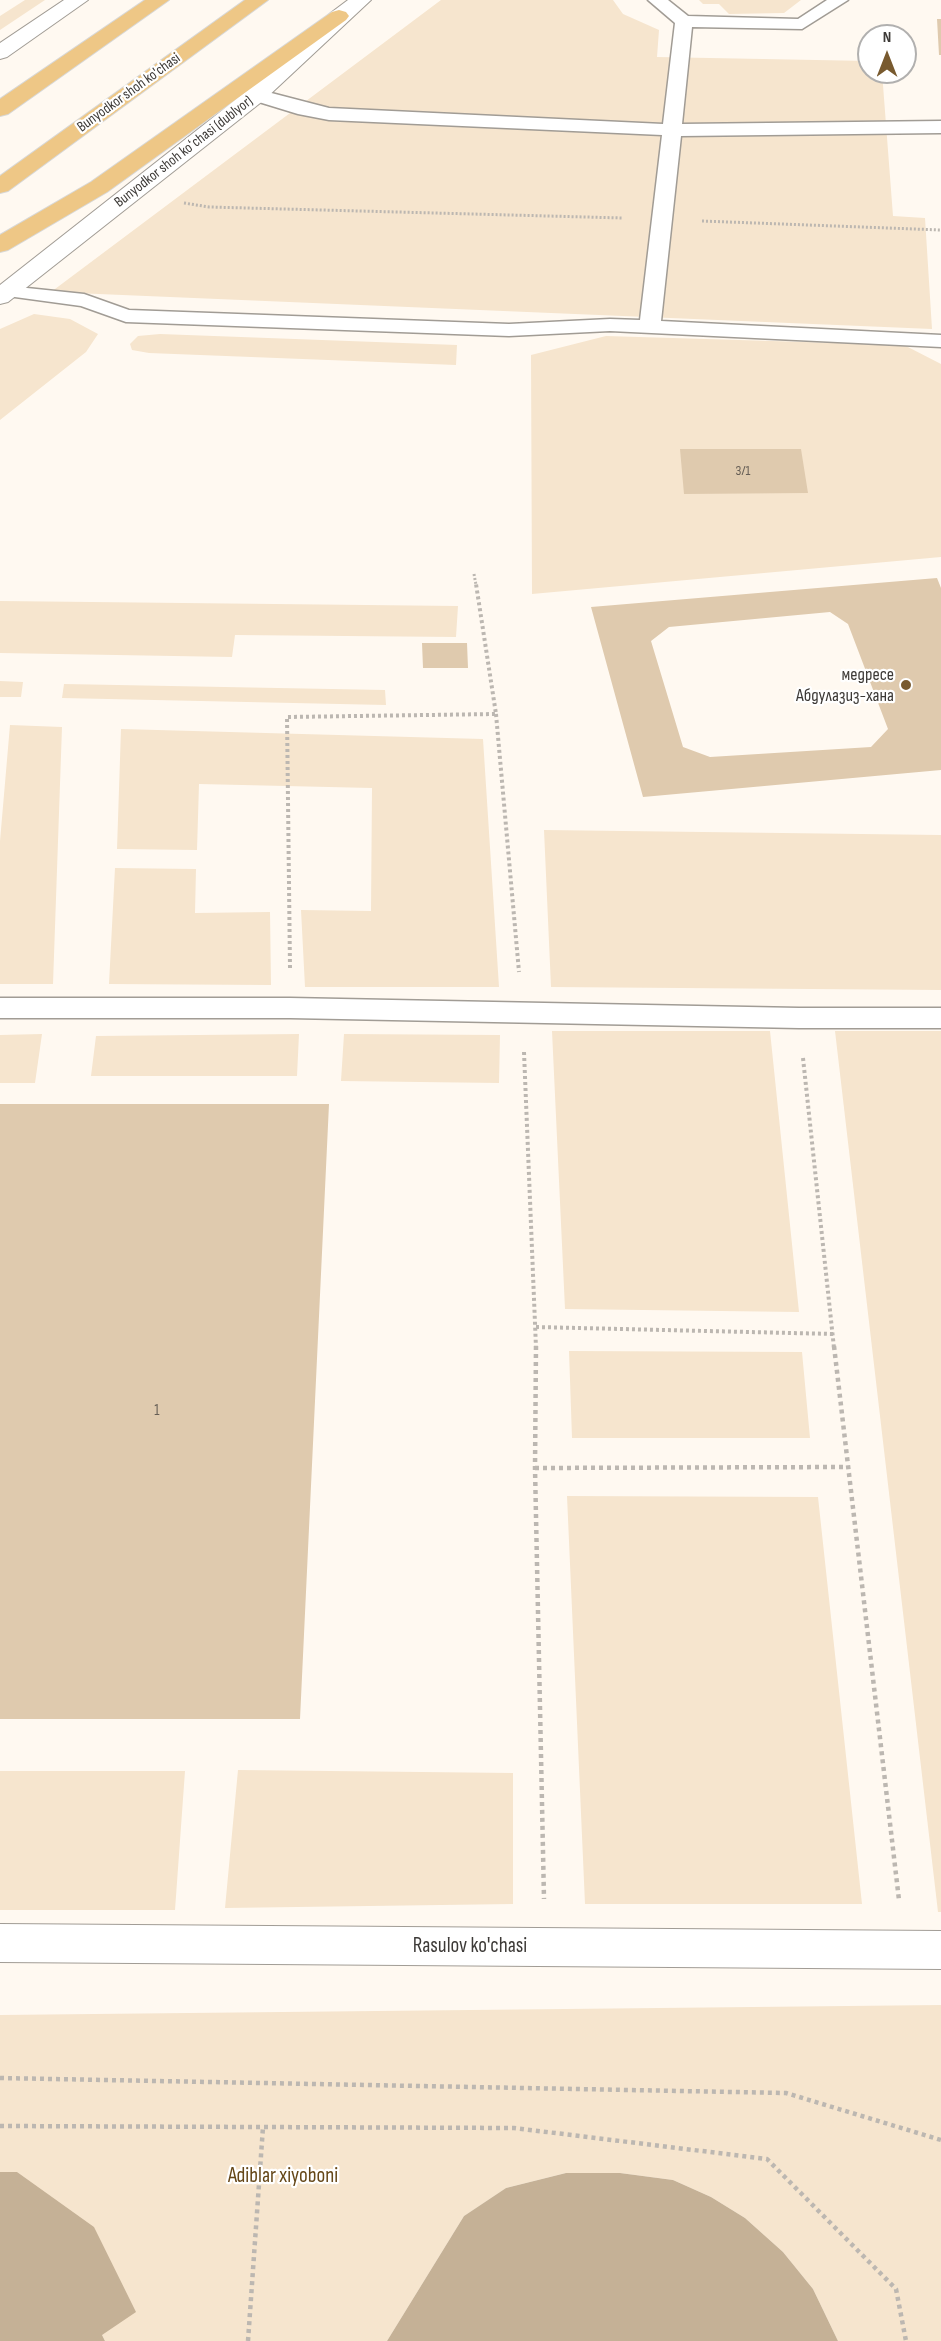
<!DOCTYPE html>
<meta charset="utf-8">
<style>
body{margin:0}
#map{position:relative;width:941px;height:2341px;overflow:hidden;background:#fff9f1;font-family:"Sofia Sans Condensed",sans-serif}
canvas{display:block}
.north{position:absolute;left:857px;top:24px;width:60px;height:60px;box-sizing:border-box;background:#fff;border:2px solid #b1b0af;border-radius:50%;rotate:0deg;font-size:16px;font-weight:700;line-height:24px;text-align:center;color:#3d3a37}
.north::after{content:'';display:block;margin:auto;width:21px;height:27px;background:#785a2f;clip-path:polygon(50% 0,100% 100%,50% 72%,0 100%)}
</style>
<div id="map">
<canvas width="941" height="2341"></canvas>
<div class="north">N</div>
</div>
<script>
const g = document.querySelector('canvas').getContext('2d');
g.lineJoin = 'round';
function paint(path, color) { g.fillStyle = color; g.fill(path, 'evenodd'); }
const poly = rows => new Path2D(rows.map(r => 'M' + r).join(''));
function trace(path, color, width, dash) { g.strokeStyle = color; g.lineWidth = width; g.lineCap = dash ? 'butt' : 'round'; g.setLineDash(dash || []); g.stroke(path); }
function drawText(font, color, halo, rows, align = 'center') {
  g.font = font + ' "Sofia Sans Condensed",sans-serif'; g.lineWidth = 4.5; g.setLineDash([]); g.textBaseline = 'middle'; g.strokeStyle = halo; g.fillStyle = color; for (const [text, x, y, turn = 0] of rows) {
    g.save(); g.translate(x, y); g.rotate((+turn || 0) * Math.PI / 180); g.textAlign = isNaN(turn) ? turn : align; if (halo) g.strokeText(text, 0, 0); g.fillText(text, 0, 0); g.restore();
  }
}
const green = poly([
 [25,0,45,0,0,30,0,16],
 [441,0,613,0,623,14,659,30,657,57,869,61,869,72,882,72,893,216,925,218,932,329,51,292],
 [699,0,801,0,784,13,729,14,719,4,703,4],
 [34,314,70,319,98,334,86,352,0,420,0,329],
 [160,334,457,345,456,365,149,353,132,350,130,344,138,336],
 [606,336,904,345,941,364,941,557,532,594,531,355],
 [0,601,458,606,456,637,235,635,232,657,0,653],
 [0,681,23,682,21,697,0,697],
 [64,684,385,690,386,705,62,698],
 [10,725,62,727,53,984,0,984,0,841],
 [121,729,483,739,499,987,305,987,301,910,371,911,372,788,199,784,197,850,117,849],
 [544,830,941,835,941,990,551,987],
 [115,868,196,869,195,913,270,912,271,985,109,984],
 [552,1031,770,1031,799,1312,565,1309],
 [835,1031,941,1031,941,1912,938,1912],
 [42,1034,35,1083,0,1083,0,1035],
 [299,1034,297,1076,91,1076,96,1036],
 [344,1034,500,1035,499,1083,341,1081],
 [569,1351,802,1352,810,1438,572,1438],
 [567,1496,818,1497,862,1904,585,1904],
 [238,1770,513,1773,513,1904,225,1908],
 [0,1771,185,1771,175,1910,0,1910],
 [941,2005,941,2341,838,2341,813,2289,783,2252,745,2218,711,2197,673,2180,620,2173,566,2173,506,2188,464,2216,387,2341,105,2341,17,2172,0,2172,0,2015]
]);
const water = poly([
 [0,2172,17,2172,94,2227,136,2312,102,2335,105,2341,0,2341],
 [566,2173,620,2173,673,2180,711,2197,745,2218,783,2252,813,2289,838,2341,387,2341,464,2216,506,2188]
]);
const building = poly([
 [937,19,941,19,941,55,939,55],
 [680,449,801,449,808,493,684,494],
 [937,578,941,588,941,770,643,797,591,607],
 [830,612,848,624,888,729,871,747,710,757,683,747,651,641,669,627],
 [422,643,467,643,468,668,423,668],
 [0,1104,329,1104,300,1719,0,1719]
]);
const pathFar2 = poly([
 [184,203,209,207,623,218],
 [702,221,941,230],
 [474,574,476,585]
]);
const pathFar1 = poly([
 [496,714,519,972],
 [290,968,287,717,496,714,476,584],
 [524,1052,536,1348],
 [803,1058,834,1348],
 [536,1327,834,1334]
]);
const path = poly([
 [536,1346,535,1468,544,1899],
 [834,1346,899,1900],
 [535,1468,847,1467],
 [0,2078,786,2093,941,2140],
 [0,2126,514,2128,767,2159,896,2289,906,2341],
 [248,2341,263,2127]
]);
const lane = poly([
 [648,0,668,0,688,16,798,19,827,0,848,0,802,29,692,27,682,124,941,121,941,133,681,136,661,321,941,335,941,347,610,331,509,336,126,322,81,306,0,295,1,288,8,286,84,294,129,310,509,324,610,319,640,320,662,135,329,120,298,114,249,99,247,95,256,89,329,108,663,124,675,23,648,0],
 [0,998,290,998,799,1008,941,1008,941,1028,799,1028,290,1018,0,1018,0,998]
]);
const street = poly([
 [0,1924,941,1931,941,1969,0,1962,0,1924]
]);
const secondary = poly([
 [64,0,88,0,7,57,0,59,0,43,64,0],
 [348,0,371,0,264,100,8,302,0,304,0,285,248,90,332,12,348,0]
]);
const primary = poly([
 [145,0,169,0,8,114,0,116,0,99,145,0],
 [245,0,268,0,8,191,0,193,0,176,245,0],
 [339,10,346,12,349,16,346,20,107,192,8,250,0,252,0,235,91,182,332,12,339,10]
]);
const markers = [
 [906,685,6,"#785a2f"]
];
const farNumbernames = [
 ["3/1",743,471]
];
const farStreetnames = [
 ["Bunyodkor shoh ko'chasi",129,93,-36],
 ["Bunyodkor shoh koʻchasi (dublyor)",184,152,-38]
];
const numberNames = [
 ["1",157,1411]
];
const poiNames = [
 ["медресе",894,675],
 ["Абдулазиз-хана",894,696]
];
const nearStreetnames = [
 ["Rasulov ko'chasi",470,1947]
];
const nearParknames = [
 ["Adiblar xiyoboni",283,2177]
];
paint(green, '#f6e5ce');
paint(water, '#c5b196');
paint(building, '#dfcaae');
trace(lane, '#a19c95', 3);
trace(street, '#a19c95', 2);
trace(secondary, '#a19c95', 2);
trace(primary, '#d8d8d7', 2);
trace(pathFar2, '#bcb7b1', 3, [2, 2]);
trace(pathFar1, '#bcb7b1', 4, [3, 3]);
trace(path, '#bcb7b1', 4.5, [4, 4]);
paint(lane, '#fff');
paint(street, '#fff');
paint(secondary, '#fff');
paint(primary, '#eec786');
for (const [x, y, r, color] of markers) { const dot = new Path2D(); dot.arc(x, y, r, 0, 2 * Math.PI); g.fillStyle = color; g.fill(dot); trace(dot, '#fff', 2); }
drawText('14px', '#665e55', null, farNumbernames);
drawText('15px', '#3d3a37', '#fff', farStreetnames);
drawText('15px', '#665e55', null, numberNames);
drawText('18px', '#3d3a37', '#fff', poiNames, 'right');
drawText('21px', '#3d3a37', '#fff', nearStreetnames);
drawText('21px', '#654718', '#fff', nearParknames);
</script>
